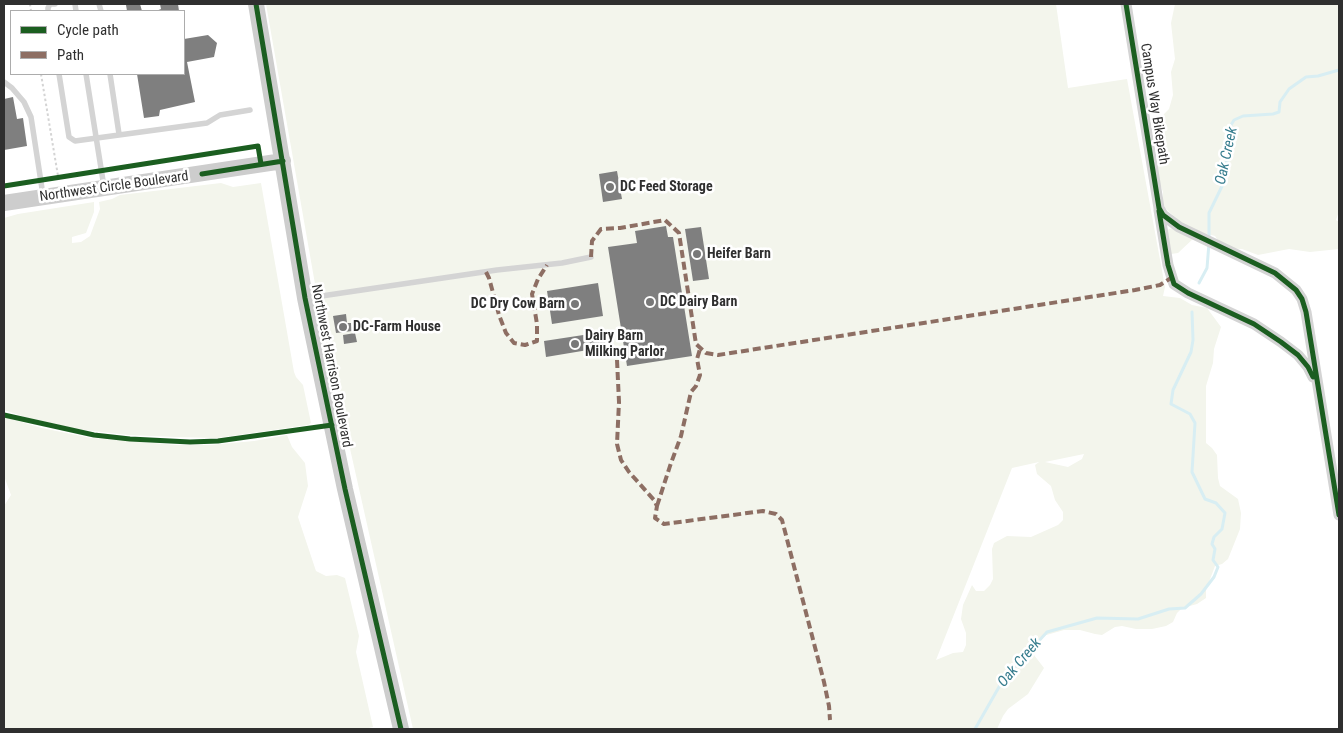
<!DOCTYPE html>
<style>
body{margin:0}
#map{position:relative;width:1343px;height:733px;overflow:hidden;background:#fff;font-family:"Roboto Condensed",sans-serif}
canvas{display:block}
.frame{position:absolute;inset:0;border:5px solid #2f2f2f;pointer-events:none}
.legend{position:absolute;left:10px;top:10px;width:175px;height:65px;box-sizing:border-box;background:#fff;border:1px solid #acacac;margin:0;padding:6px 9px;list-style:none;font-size:15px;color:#2f2f2f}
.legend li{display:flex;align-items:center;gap:10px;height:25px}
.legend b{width:25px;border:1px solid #acacac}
</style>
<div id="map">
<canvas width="1343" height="733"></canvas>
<div class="frame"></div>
<ul class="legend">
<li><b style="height:6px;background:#1b5e20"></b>Cycle path</li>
<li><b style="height:6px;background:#8d6e63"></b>Path</li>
</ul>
</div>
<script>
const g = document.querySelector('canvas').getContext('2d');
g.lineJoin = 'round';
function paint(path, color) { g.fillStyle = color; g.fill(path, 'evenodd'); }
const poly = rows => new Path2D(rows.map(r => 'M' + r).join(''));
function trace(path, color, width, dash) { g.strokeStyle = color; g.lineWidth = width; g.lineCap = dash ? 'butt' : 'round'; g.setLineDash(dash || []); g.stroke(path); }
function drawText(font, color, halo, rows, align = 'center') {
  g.font = font + ' "Roboto Condensed",sans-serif'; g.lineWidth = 5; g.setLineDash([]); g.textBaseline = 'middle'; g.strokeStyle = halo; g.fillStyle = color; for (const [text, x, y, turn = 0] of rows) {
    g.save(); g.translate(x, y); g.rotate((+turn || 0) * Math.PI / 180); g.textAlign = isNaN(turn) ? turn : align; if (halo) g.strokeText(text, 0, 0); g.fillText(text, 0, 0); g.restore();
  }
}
const green = poly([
 [266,4,1056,4,1068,88,1127,79,1165,287,1163,296,1180,298,1192,305,1207,308,1221,327,1214,349,1213,363,1206,386,1206,443,1212,448,1217,455,1218,478,1220,486,1238,499,1241,513,1240,529,1228,559,1222,564,1215,566,1206,590,1206,598,1197,604,1182,608,1177,613,1173,622,1166,626,1152,629,1136,629,1122,626,1115,627,1102,635,1095,634,1080,630,1064,630,1043,636,1037,640,1034,648,1034,655,1044,668,1028,694,1008,709,1003,716,997,729,413,729,322,324],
 [1084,454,1082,459,1068,467,1045,462],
 [1039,462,1035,465,1037,474,1051,486,1055,500,1063,512,1063,520,1058,525,1031,537,1007,536,994,543,992,549,993,579,990,585,984,591,976,591,972,585,963,605,961,619,966,633,966,645,963,652,953,653,936,660,1012,468],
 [1175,4,1339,4,1339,211,1336,220,1339,222,1339,249,1310,252,1289,249,1258,255,1242,249,1223,248,1215,236,1208,234,1194,238,1178,253,1171,254,1165,231,1177,226,1177,219,1165,208,1163,201,1163,192,1154,166,1160,153,1152,140,1152,133,1164,114,1169,109,1173,95,1171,72,1175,59,1171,23],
 [221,183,233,187,261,183,294,372,296,377,303,385,311,423,308,425,217,438,175,437,128,435,76,429,25,417,4,410,4,218,18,214,94,202,94,212,86,233,72,237,72,243,81,242,90,236,100,209,99,202,112,199,120,195],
 [4,417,42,428,91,438,177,445,210,445,254,441,287,435,292,447,305,463,308,486,298,517,316,571,326,576,337,575,345,578,359,636,356,652,373,727,364,729,4,729,4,506,11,495,4,476]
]);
const stream = poly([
 [1209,237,1209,213,1225,180,1224,167,1228,159,1231,125,1234,120,1243,116,1273,114,1279,112,1280,102,1289,89,1306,77,1318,76,1339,70],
 [1199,283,1207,268,1209,243],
 [975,729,1003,680,1047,632,1097,618,1138,619,1169,609,1185,608,1201,594,1214,577,1218,567,1213,560,1215,549,1212,544,1214,537,1222,529,1225,513,1216,503,1205,499,1192,472,1195,423,1190,414,1171,404,1173,390,1191,352,1193,340,1192,312]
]);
const building = poly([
 [140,4,142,11,127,11,126,5],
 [160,4,178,4,179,11,156,11,161,9],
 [208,35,217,43,214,57,187,62,195,102,160,110,159,116,144,118,137,74,184,74,184,39],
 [13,97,17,119,23,118,27,146,4,150,4,99],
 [617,171,622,199,603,202,599,174],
 [666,226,668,237,673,237,692,356,627,366,608,247,637,243,635,231],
 [701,227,709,279,693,281,685,229],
 [598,283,603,316,552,324,547,291],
 [346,314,347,323,351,323,352,331,336,333,333,316],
 [603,332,606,347,546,357,544,341],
 [355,333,357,342,344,344,343,335]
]);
const path = poly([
 [30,4,31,11],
 [41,74,59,182]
]);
const lane = poly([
 [75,4,76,11],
 [99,4,101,11],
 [48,11,48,8,50,4,55,4],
 [59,74,69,137,75,141,207,123,220,115,250,110],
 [86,74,104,187],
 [110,74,119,134],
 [4,82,12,88,24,102,31,117,43,195],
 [308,298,497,270,562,263,591,257]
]);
const street = poly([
 [1126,4,1159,208,1163,215,1179,227,1275,273,1296,290,1302,299,1306,312,1339,515],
 [1159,210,1168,265,1174,284,1188,293,1254,324,1281,342,1298,355,1308,367,1313,377]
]);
const secondary = poly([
 [256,4,305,298,345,489,401,729],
 [4,203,283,161]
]);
const quiet = poly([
 [591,257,592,241,601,229,620,228,665,220,679,233,696,344,706,353,718,355,1135,290,1160,285,1171,278],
 [486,272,489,278,499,315,506,333,514,343,525,345,537,341,537,324,532,294,538,279,547,265],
 [617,360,619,402,617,444,621,460,629,472,654,500,657,506,655,518,664,524,763,511,776,514,782,520,824,682,829,706,830,720],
 [657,506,670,466,681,436,691,392,696,386,700,375,697,359,700,349]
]);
const cycleway = poly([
 [256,4,305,298,345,489,401,729],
 [1126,4,1159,208,1163,215,1179,227,1275,273,1296,290,1302,299,1306,312,1339,515],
 [202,174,283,161],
 [4,186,258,146,261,164],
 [1159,211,1168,265,1174,284,1188,293,1254,324,1281,342,1298,355,1308,367,1313,377],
 [4,415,94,435,130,439,190,442,218,441,332,425]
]);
const markers = [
 [610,187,5,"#787878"],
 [697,254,5,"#787878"],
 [650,302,5,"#787878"],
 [575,304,5,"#787878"],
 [343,327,5,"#787878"],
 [575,344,5,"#787878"]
];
const streetNames = [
 ["Campus Way Bikepath",1154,104,81],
 ["Northwest Circle Boulevard",114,187,-8],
 ["Northwest Harrison Boulevard",331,366,79]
];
const poiNames = [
 ["DC Feed Storage",620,187],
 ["Heifer Barn",707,254],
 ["DC Dairy Barn",660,302],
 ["DC Dry Cow Barn",565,304,"right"],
 ["DC-Farm House",353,327],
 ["Dairy Barn",585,336],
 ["Milking Parlor",585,352]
];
const waterNames = [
 ["Oak Creek",1227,156,-78],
 ["Oak Creek",1020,663,-50]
];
paint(green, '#f3f5ec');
trace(stream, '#d8eef3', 3);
paint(building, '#7f7f7f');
trace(path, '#d4d4d4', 2, [2.5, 2.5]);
trace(lane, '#d4d4d4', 5.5);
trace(street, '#d4d4d4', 11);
trace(secondary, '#cdcdcd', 16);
trace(quiet, '#8d6e63', 4, [8, 4]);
trace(cycleway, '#1b5e20', 5);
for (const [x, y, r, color] of markers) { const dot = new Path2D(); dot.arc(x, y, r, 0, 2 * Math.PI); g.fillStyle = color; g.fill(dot); trace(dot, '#fff', 2); }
drawText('14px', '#2f2f2f', '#fff', streetNames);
drawText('bold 14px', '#2f2f2f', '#fff', poiNames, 'left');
drawText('italic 15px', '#377d8e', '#fff', waterNames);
</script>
